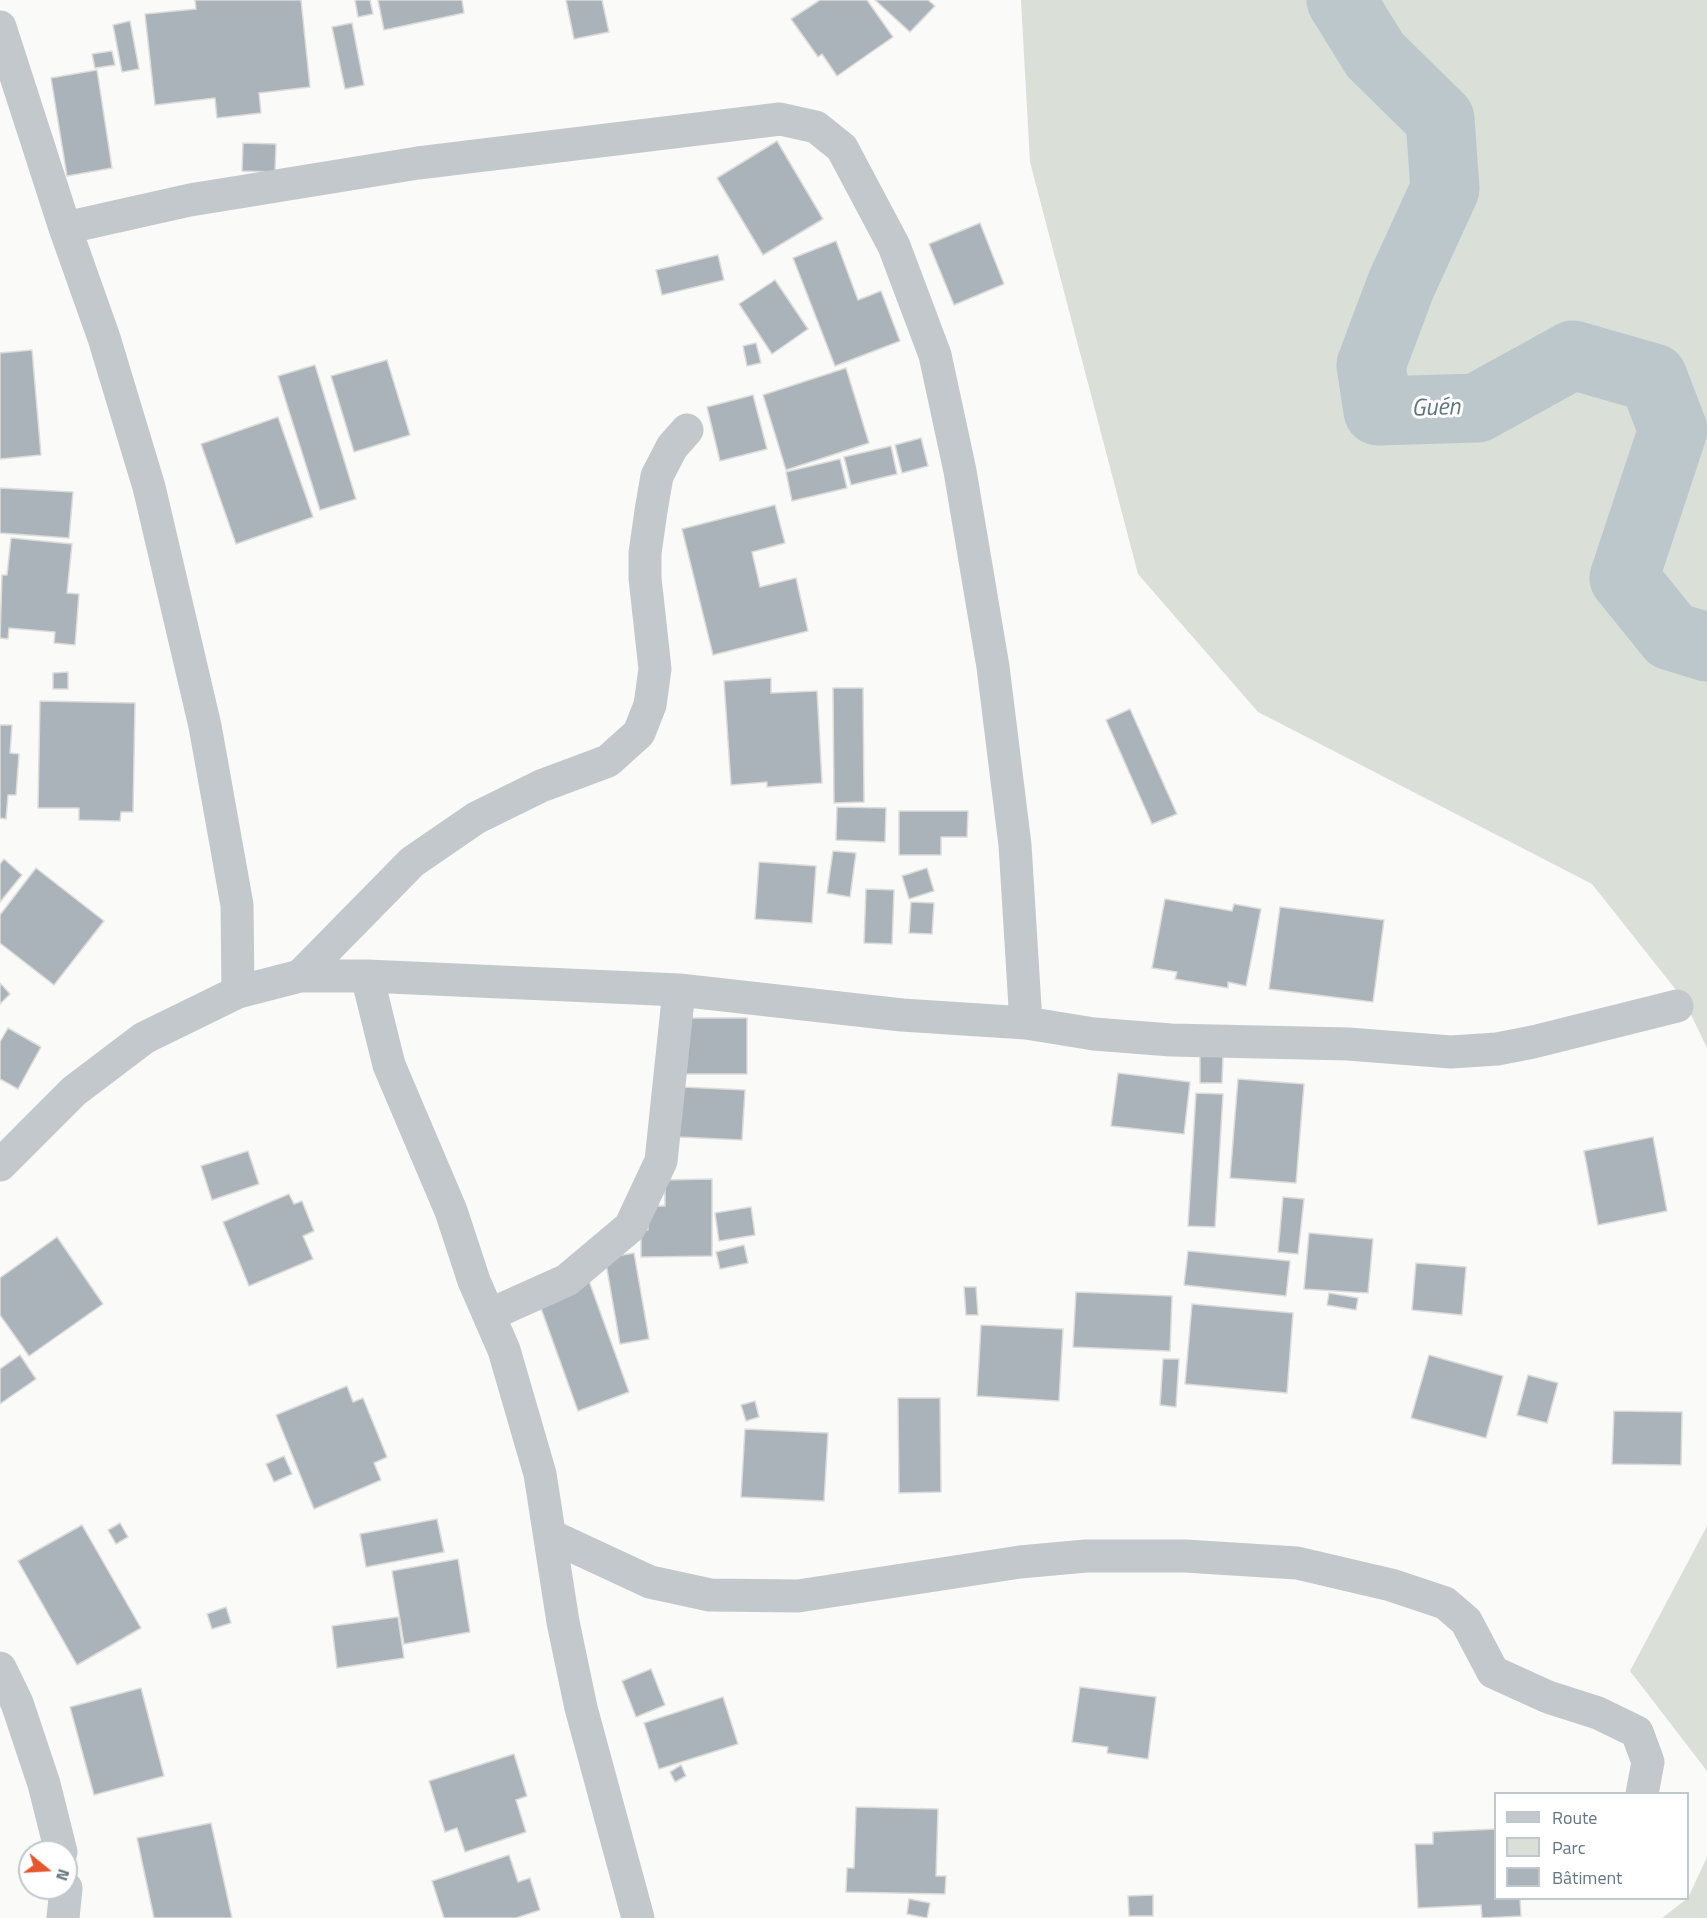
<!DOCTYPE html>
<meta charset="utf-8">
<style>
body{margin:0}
#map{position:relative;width:1707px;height:1918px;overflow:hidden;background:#fafaf8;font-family:"Titillium Web",sans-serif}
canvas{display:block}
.legend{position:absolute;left:1494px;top:1792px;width:195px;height:108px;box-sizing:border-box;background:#fff;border:2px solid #c1c8cd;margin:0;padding:8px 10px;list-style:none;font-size:18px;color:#657683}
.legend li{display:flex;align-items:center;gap:12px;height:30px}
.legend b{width:30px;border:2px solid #c1c8cd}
.north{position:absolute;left:18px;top:1840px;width:60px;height:60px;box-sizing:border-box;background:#fff;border:2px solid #c1c8cd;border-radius:50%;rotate:108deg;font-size:16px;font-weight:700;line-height:24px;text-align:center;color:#657683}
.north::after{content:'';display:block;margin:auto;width:21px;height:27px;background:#e4572e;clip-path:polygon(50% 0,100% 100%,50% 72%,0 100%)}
</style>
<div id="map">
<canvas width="1707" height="1918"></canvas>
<ul class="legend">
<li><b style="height:8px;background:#c3c8cc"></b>Route</li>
<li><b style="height:16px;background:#dadfd7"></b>Parc</li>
<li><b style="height:16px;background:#aab3b9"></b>Bâtiment</li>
</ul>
<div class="north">N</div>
</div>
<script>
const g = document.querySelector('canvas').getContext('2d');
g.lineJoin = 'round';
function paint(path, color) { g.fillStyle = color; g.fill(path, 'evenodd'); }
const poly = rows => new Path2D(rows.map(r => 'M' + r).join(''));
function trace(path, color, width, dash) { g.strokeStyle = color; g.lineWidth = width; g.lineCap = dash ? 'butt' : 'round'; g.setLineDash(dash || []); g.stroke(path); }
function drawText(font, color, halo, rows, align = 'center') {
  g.font = font + ' "Titillium Web",sans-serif'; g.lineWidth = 6; g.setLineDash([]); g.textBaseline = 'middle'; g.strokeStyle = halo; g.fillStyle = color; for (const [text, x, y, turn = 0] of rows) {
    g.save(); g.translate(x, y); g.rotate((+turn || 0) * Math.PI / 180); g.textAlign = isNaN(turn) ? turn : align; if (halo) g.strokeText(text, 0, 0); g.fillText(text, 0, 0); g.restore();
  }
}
const green = poly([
 [1021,0,1707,0,1707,1048,1684,1000,1592,884,1258,712,1138,574,1030,162],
 [1707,1526,1707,1771,1630,1671],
 [1707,1857,1707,1918,1662,1918,1688,1898]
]);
const river = poly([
 [1341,0,1375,55,1440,119,1445,189,1401,285,1371,365,1378,411,1477,408,1573,355,1653,378,1673,430,1624,578,1671,636,1707,647]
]);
const building = poly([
 [195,0,301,0,310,87,259,93,261,113,217,118,215,98,155,105,145,14,196,9,195,0],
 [355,0,370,0,373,14,358,17,355,0],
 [378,0,462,0,464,13,384,30,378,0],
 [566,0,602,0,609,32,574,39,566,0],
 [820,0,867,0,893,37,837,76,822,54,818,57,791,19,820,0],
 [875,0,928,0,935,6,910,32,875,0],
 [130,21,139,69,122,72,113,25,130,21],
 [352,23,364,85,345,89,332,27,352,23],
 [112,51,115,65,95,68,92,54,112,51],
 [97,70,112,168,67,176,51,78,97,70],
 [777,141,823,219,763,255,717,178,777,141],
 [243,143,276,144,275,172,242,171,243,143],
 [980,223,1004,284,954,305,929,244,980,223],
 [836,241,858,300,881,291,900,341,835,366,793,258,836,241],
 [718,255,724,280,662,295,656,270,718,255],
 [775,280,808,329,772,354,739,304,775,280],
 [756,343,761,363,747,366,743,346,756,343],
 [32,350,41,455,0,459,0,353,32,350],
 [387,360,410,435,354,452,331,376,387,360],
 [315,365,356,499,320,510,278,376,315,365],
 [846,368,869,443,786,470,763,395,846,368],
 [753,395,767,449,720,461,707,407,753,395],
 [278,417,313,517,236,544,201,444,278,417],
 [921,438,928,466,902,473,895,445,921,438],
 [891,446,897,474,851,485,844,457,891,446],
 [840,459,847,488,792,501,786,472,840,459],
 [0,488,73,492,69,538,0,533,0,488],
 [775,505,785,543,752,552,760,587,796,578,808,631,713,655,682,529,775,505],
 [11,538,72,544,67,593,79,594,75,645,54,643,55,632,9,628,8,639,0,638,2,575,7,575,11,538],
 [68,672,68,689,53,689,53,673,68,672],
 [771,678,771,693,817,691,822,783,767,787,767,782,731,785,724,681,771,678],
 [833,688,863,688,864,802,834,803,833,688],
 [40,701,135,703,133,812,121,812,120,821,79,820,79,808,38,808,40,701],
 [1130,709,1177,814,1152,824,1106,720,1130,709],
 [0,725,12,725,10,753,19,754,16,795,8,795,6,819,0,818,0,725],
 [837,807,886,808,885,842,836,840,837,807],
 [899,811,968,811,967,837,941,837,941,855,899,855,899,811],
 [833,851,856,853,850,897,827,893,833,851],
 [4,859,22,875,0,902,0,864,4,859],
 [759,862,816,866,812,923,755,919,759,862],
 [36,868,104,921,54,985,0,943,0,915,36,868],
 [927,868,934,891,909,899,902,876,927,868],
 [866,889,894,890,892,944,864,943,866,889],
 [1165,899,1232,911,1234,904,1261,909,1246,986,1228,982,1228,988,1175,979,1177,972,1152,968,1165,899],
 [911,902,934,903,932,934,909,933,911,902],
 [1280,907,1384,920,1373,1002,1269,989,1280,907],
 [0,983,10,994,0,1004,0,983],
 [684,1018,747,1018,747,1074,684,1074,684,1018],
 [8,1028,41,1047,18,1089,0,1079,0,1042,8,1028],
 [1200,1056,1223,1056,1222,1083,1200,1083,1200,1056],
 [1118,1073,1190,1082,1184,1134,1111,1126,1118,1073],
 [1238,1079,1304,1084,1296,1183,1230,1178,1238,1079],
 [682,1087,745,1090,742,1140,679,1137,682,1087],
 [1196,1093,1223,1094,1215,1227,1188,1226,1196,1093],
 [1653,1137,1667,1211,1598,1225,1584,1151,1653,1137],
 [248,1151,259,1184,212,1200,201,1166,248,1151],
 [712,1179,712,1256,641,1257,641,1230,648,1230,648,1206,665,1206,665,1180,712,1179],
 [289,1194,294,1204,302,1201,314,1231,303,1236,313,1259,249,1286,223,1222,289,1194],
 [1283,1197,1304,1199,1298,1254,1278,1252,1283,1197],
 [751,1207,755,1235,719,1241,715,1213,751,1207],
 [1309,1233,1373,1239,1368,1293,1304,1289,1309,1233],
 [57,1237,103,1304,29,1356,0,1315,0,1278,57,1237],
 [744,1245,748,1263,720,1269,716,1252,744,1245],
 [1188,1251,1290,1261,1286,1296,1184,1285,1188,1251],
 [634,1253,649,1339,620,1344,605,1258,634,1253],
 [1416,1263,1466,1267,1462,1315,1412,1310,1416,1263],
 [589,1281,629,1392,578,1411,538,1300,589,1281],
 [964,1287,976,1287,978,1315,966,1315,964,1287],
 [1076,1292,1172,1296,1170,1351,1073,1347,1076,1292],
 [1329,1293,1358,1298,1356,1310,1327,1305,1329,1293],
 [1192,1304,1293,1313,1287,1393,1185,1384,1192,1304],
 [981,1325,1063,1329,1059,1401,977,1396,981,1325],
 [20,1355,36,1379,0,1404,0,1369,20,1355],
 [1429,1355,1503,1376,1486,1438,1411,1418,1429,1355],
 [1163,1359,1179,1359,1176,1407,1160,1405,1163,1359],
 [1528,1375,1558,1383,1547,1423,1517,1415,1528,1375],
 [347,1386,353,1402,363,1398,387,1457,374,1463,381,1480,314,1509,276,1415,347,1386],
 [898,1398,940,1398,941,1492,899,1493,898,1398],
 [755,1401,759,1417,746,1421,741,1405,755,1401],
 [1614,1411,1682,1412,1681,1465,1612,1464,1614,1411],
 [745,1429,828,1433,824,1501,741,1497,745,1429],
 [284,1456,292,1474,274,1482,266,1464,284,1456],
 [437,1519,444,1552,366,1567,360,1534,437,1519],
 [120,1523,128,1537,116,1544,108,1530,120,1523],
 [82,1525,141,1628,77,1665,18,1561,82,1525],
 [458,1559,470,1632,404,1644,392,1571,458,1559],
 [226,1607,231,1623,212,1629,207,1614,226,1607],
 [398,1617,404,1658,337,1668,332,1626,398,1617],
 [651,1669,665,1705,636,1717,622,1681,651,1669],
 [1080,1687,1156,1697,1148,1759,1107,1753,1108,1747,1072,1742,1080,1687],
 [141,1688,164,1776,94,1795,70,1707,141,1688],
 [723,1697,738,1744,659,1769,644,1723,723,1697],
 [514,1754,527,1796,516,1800,526,1832,465,1852,457,1828,445,1832,429,1781,514,1754],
 [681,1765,686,1776,675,1782,670,1772,681,1765],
 [856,1807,938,1809,936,1876,946,1876,945,1894,846,1892,847,1868,854,1868,856,1807],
 [211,1823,232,1918,154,1918,137,1838,211,1823],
 [1496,1829,1496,1898,1520,1898,1521,1916,1482,1918,1481,1905,1418,1908,1415,1844,1433,1844,1433,1832,1496,1829],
 [509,1855,518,1882,530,1878,540,1910,516,1918,444,1918,432,1881,509,1855],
 [1153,1895,1153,1916,1129,1916,1128,1896,1153,1895],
 [909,1899,930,1903,927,1918,907,1914,909,1899]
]);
const street = poly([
 [0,27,65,228,104,338,149,487,205,726,237,905,238,992],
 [65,228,190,200,418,163,780,119,816,127,842,148,894,246,935,355,960,471,993,667,1015,845,1026,1023],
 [300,976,412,862,476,818,541,786,608,761,639,733,650,705,655,669,645,578,645,553,651,511,657,476,672,447,687,430],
 [367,976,389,1065,451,1211,474,1281,504,1350,540,1474,563,1622,581,1708,638,1918],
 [0,1165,74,1091,144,1038,238,992,300,976,367,976,679,990,902,1015,1026,1023,1094,1034,1171,1040,1348,1044,1451,1052,1497,1049,1533,1042,1677,1006],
 [489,1315,567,1280,630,1227,661,1161,679,990],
 [551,1536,650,1582,710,1595,798,1596,1020,1562,1086,1556,1185,1556,1297,1563,1391,1585,1445,1603,1466,1621,1493,1672,1548,1697,1598,1713,1637,1732,1648,1762,1642,1794],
 [0,1668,17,1703,44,1784,61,1852],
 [63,1918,66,1888]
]);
const waterNames = [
 ["Guén",1436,409,-2]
];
paint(green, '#dadfd7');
trace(river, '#bbc7cb', 69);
paint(building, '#aab3b9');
trace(building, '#dcdcda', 1.5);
trace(street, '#c3c8cc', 33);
drawText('italic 24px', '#60757c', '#fff', waterNames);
</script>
